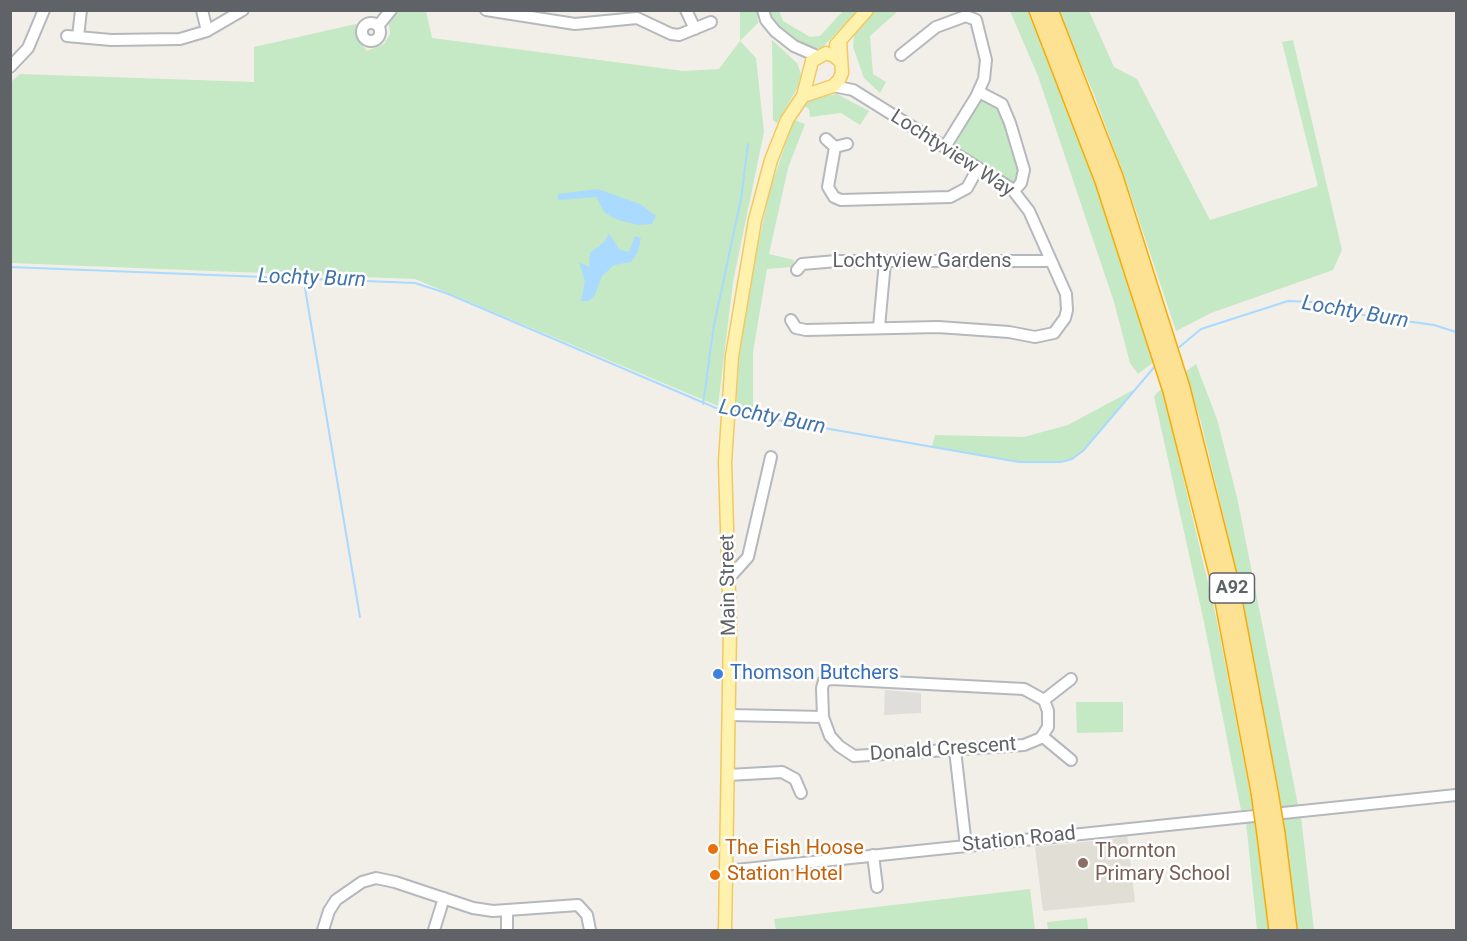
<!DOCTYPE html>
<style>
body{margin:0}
#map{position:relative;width:1467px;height:941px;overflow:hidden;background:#f1efe8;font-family:Roboto,sans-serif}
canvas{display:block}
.frame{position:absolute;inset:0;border:12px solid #5f6368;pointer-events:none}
</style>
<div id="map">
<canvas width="1467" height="941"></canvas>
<div class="frame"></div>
</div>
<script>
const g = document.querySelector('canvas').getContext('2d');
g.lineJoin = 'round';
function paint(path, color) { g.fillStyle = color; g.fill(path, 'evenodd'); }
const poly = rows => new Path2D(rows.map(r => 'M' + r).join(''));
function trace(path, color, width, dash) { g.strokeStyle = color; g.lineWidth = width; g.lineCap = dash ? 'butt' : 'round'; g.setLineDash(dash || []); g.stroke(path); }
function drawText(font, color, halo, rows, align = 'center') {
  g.font = font + ' Roboto,sans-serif'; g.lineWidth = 5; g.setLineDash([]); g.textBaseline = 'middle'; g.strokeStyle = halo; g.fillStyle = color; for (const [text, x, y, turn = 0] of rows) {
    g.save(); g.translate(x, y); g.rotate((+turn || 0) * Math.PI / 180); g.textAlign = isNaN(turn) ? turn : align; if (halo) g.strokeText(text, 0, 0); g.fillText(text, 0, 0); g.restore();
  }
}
const industrial = poly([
 [885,690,921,693,921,713,884,715]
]);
const education = poly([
 [1127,834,1135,902,1043,911,1035,847,1114,839]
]);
const green = poly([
 [399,10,426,11,432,38,683,71,719,69,740,41,740,11,757,11,758,23,740,41,756,58,764,132,733,282,718,406,415,279,11,263,11,82,20,74,254,82,254,47,356,24,359,41,367,51,384,44,390,34,389,24],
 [769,11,779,11,783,21,810,37,820,36,843,11,857,11,821,49,806,46,778,26],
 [872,11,898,11,870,36,873,74,886,82,880,93,864,78,853,47,855,27],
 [1010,11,1030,11,1089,160,1155,361,1138,374,1130,363,1114,302,1038,76],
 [1058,11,1089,11,1114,67,1137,79,1210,220,1318,186,1282,42,1293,40,1342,250,1333,270,1211,313,1176,331,1126,181,1093,92],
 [772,40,797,63,801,74,798,87,777,123,773,120],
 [837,94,869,111,860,125,841,113,810,117,809,109,803,105,812,98],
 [981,100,989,100,1001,110,1020,164,1019,177,1015,183,1012,184,962,152,955,145],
 [794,120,805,124,788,168,769,254,794,260,792,267,767,269,753,352,753,411,736,408,740,349,755,259,770,189],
 [1196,364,1217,419,1237,497,1298,805,1280,807,1252,649,1224,518,1201,422,1185,372],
 [1162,388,1217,621,1253,809,1241,810,1204,622,1154,396],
 [1135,389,1083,451,1072,459,1061,462,1019,462,932,447,935,435,1024,437,1068,425],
 [1076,702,1123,702,1123,732,1077,733],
 [1301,817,1314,930,1298,930,1282,820],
 [1246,822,1256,823,1270,930,1257,930],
 [1030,889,1035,930,776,930,774,919],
 [1087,918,1088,930,1048,930,1047,922]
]);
const water = poly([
 [598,189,640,204,656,216,652,224,638,225,618,220,605,213,596,197,558,200,558,194],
 [609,234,620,250,629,252,635,236,641,238,638,252,631,262,614,265,602,276,595,295,589,301,581,301,585,282,579,262,589,267,590,253,604,242]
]);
const stream = poly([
 [10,267,415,283,446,293,723,411],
 [311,279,305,288,360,617],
 [1177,349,1201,329,1288,301,1313,302,1349,313,1434,325,1456,332],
 [703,404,714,325,741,199,748,144],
 [732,412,1019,462,1061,462,1072,459,1083,451,1156,365]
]);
const minor = poly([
 [202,10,207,31],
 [486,10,575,24,637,18,671,34,679,35,711,22],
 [686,10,695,29],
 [763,10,766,20,775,31,794,46,817,56],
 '362 32a9 9 0 1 1 18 0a9 9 0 1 1-18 0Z',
 [378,26,391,10],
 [67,36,111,40,180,39,207,31,243,10],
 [78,37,81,10],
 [901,55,936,27,966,16,976,20,986,60,984,79,976,97,945,147],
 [10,67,28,48,44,10],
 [979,92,1002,104,1010,123,1024,170,1021,183,1014,191],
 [826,139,835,147,847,144],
 [835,147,828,187,834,197,841,200,950,197,967,188,978,168],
 [797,270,802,264,837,261,1050,261],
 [791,320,796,328,806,330,938,327,1009,332,1035,337,1054,333,1065,318,1067,310,1066,294,1029,211,1012,189,853,90,833,86],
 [879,327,885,262],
 [730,577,748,557,771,457],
 [832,679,1024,689,1044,700,1048,711,1048,727,1041,738,1024,745,854,756,839,746,830,736,823,717,822,688,824,681,832,679],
 [1044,700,1071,679],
 [729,715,823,717],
 [1042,736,1071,760],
 [955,750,966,846],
 [728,775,782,772,795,779,801,793],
 [873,855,877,887],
 [726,871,1456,795],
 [507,912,507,930],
 [323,930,329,911,336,900,362,882,376,878,395,882,473,908,493,911,578,905,587,915,590,930],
 [434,930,444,898]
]);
const major = poly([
 [836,45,867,10],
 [803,96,833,86,839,80,842,73,840,40],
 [725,930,730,629,725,462,732,356,755,220,771,160,787,120,803,96,812,61,826,53,834,56,841,62]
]);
const highway = poly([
 [1037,10,1103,181,1171,391,1220,585,1259,792],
 [1050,10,1115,177,1182,388,1231,584,1270,792],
 [1265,834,1277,930],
 [1277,834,1289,930]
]);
const highwayBridge = poly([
 [1259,792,1265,834],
 [1270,792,1277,834]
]);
const markers = [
 [718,674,6,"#3f7fe0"],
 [713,849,6,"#e8710a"],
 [1083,863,6,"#8d6e63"],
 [715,875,6,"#e8710a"]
];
const shields = [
 [1232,588,45]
];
const shieldNames = [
 ["A92",1232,588]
];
const streetNames = [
 ["Lochtyview Way",952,154,33],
 ["Lochtyview Gardens",922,262],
 ["Main Street",729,585,-91],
 ["Donald Crescent",943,750,-4],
 ["Station Road",1019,840,-6]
];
const shopNames = [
 ["Thomson Butchers",730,674]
];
const foodNames = [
 ["The Fish Hoose",725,849],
 ["Station Hotel",727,875]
];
const educationNames = [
 ["Thornton",1095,852],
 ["Primary School",1095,875]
];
const waterNames = [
 ["Lochty Burn",312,279,2],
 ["Lochty Burn",1355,313,10],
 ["Lochty Burn",772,418,11]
];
paint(industrial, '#e0deda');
paint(education, '#e1ded6');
paint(green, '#c5e8c5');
paint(water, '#aadaff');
trace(stream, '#aadaff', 2);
trace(minor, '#b5b8bc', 14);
trace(major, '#f2c960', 15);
trace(highway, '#f9ab00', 18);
trace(minor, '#fff', 10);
trace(major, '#fff2af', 12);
trace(highway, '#fde293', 15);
trace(highwayBridge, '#f9ab00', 18, []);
trace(highwayBridge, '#fde293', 15);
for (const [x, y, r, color] of markers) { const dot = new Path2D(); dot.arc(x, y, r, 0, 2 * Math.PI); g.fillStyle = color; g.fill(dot); trace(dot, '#fff', 2); }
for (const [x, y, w] of shields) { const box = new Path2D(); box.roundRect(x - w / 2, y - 15, w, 30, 4.5); g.fillStyle = '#fff'; g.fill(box); trace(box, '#5f6368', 1.5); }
drawText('bold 18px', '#5f6368', null, shieldNames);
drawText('20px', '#5f6368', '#fff', streetNames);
drawText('20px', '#366cbe', '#fff', shopNames, 'left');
drawText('20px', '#c56008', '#fff', foodNames, 'left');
drawText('20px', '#785e54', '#fff', educationNames, 'left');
drawText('italic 21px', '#4174aa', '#fff', waterNames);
</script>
